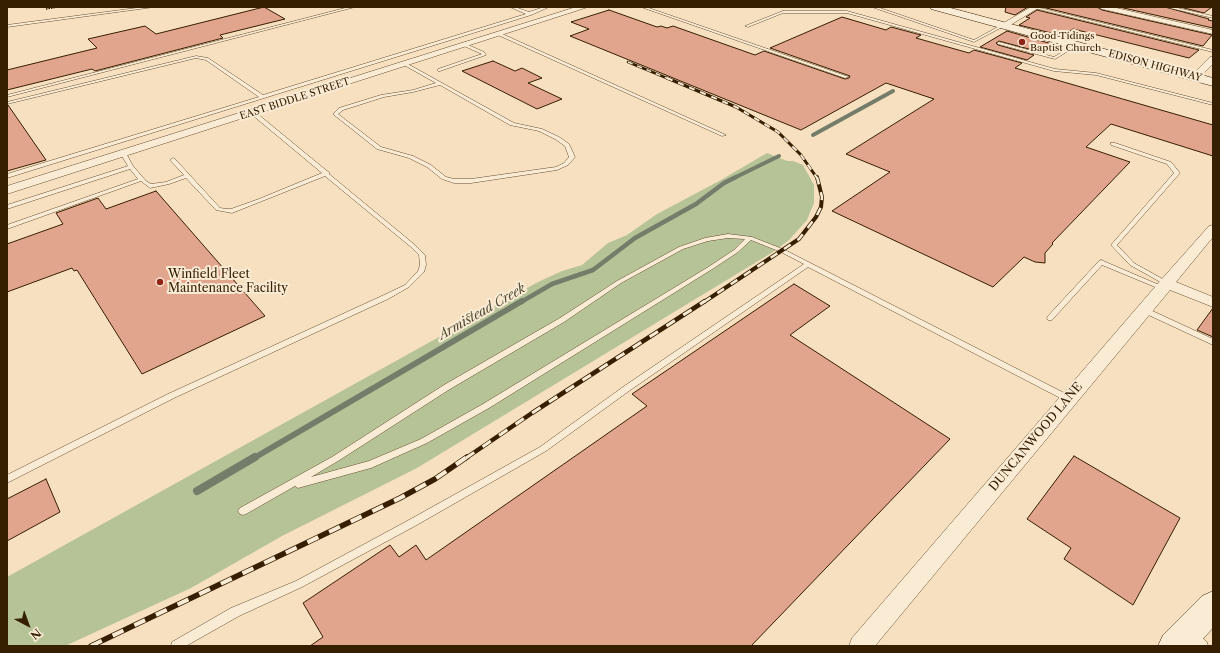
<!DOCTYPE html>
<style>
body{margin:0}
#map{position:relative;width:1220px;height:653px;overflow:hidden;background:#f7e0bf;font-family:"Libre Caslon Text",serif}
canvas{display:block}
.frame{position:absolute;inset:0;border:8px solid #361e00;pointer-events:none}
.north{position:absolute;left:8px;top:605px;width:40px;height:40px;-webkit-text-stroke:3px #faebd5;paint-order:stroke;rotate:139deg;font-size:11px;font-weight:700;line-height:16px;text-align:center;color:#361e00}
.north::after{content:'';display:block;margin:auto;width:14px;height:18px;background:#361e00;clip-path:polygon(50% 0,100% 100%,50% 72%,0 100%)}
</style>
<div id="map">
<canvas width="1220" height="653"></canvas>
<div class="frame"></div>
<div class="north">N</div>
</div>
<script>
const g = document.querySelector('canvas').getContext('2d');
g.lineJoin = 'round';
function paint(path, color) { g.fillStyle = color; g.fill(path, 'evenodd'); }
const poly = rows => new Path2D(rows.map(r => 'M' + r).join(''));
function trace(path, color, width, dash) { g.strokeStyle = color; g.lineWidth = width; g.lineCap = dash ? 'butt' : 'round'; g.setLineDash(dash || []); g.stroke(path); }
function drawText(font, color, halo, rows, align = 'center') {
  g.font = font + ' "Libre Caslon Text",serif'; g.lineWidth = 4; g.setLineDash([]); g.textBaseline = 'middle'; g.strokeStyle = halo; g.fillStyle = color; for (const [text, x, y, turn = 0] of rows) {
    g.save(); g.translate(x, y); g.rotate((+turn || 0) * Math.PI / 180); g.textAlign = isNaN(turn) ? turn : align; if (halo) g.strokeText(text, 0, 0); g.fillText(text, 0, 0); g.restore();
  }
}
const green = poly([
 [767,153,787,161,793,161,803,165,814,185,814,203,807,220,789,240,773,252,417,468,282,536,191,588,65,646,7,646,7,577,538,282,562,271,582,265,608,243,627,235,657,214,721,180]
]);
const streamFar3 = poly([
 [813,135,893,91],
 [734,178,779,156]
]);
const streamFar2 = poly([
 [521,302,552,284,593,270,635,238,696,204,724,183,736,177]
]);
const streamFar1 = poly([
 [254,458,522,301]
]);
const stream = poly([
 [197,491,255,457]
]);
const building = poly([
 [264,7,285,19,220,35,223,38,95,71,92,69,7,90,7,70,97,48,88,39,145,26,156,34,264,7],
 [1006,7,1028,7,1015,15,1005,12,1006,7],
 [1042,7,1097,7,1102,10,1212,35,1203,46,1042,7],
 [1119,7,1165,7,1209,19,1208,20,1213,21,1213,28,1119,7],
 [1180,7,1212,7,1204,13,1180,7],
 [609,10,657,27,661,26,667,28,673,26,755,55,764,51,845,79,849,78,850,76,770,48,842,17,886,30,891,27,921,35,916,38,969,53,974,50,1022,63,1015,68,1213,125,1213,156,1111,124,1086,147,1130,162,1052,243,1053,244,1045,253,1045,263,1035,262,1024,257,993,287,832,211,890,172,846,154,934,99,886,83,801,130,570,36,589,29,571,22,609,10],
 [1037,10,1199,50,1189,58,1073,29,1063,36,1019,25,1030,18,1026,17,1037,10],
 [1007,31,1052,44,1040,52,999,41,996,43,998,45,1034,55,1027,60,980,47,1007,31],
 [493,61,515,71,522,68,542,78,528,83,562,99,537,109,462,71,493,61],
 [7,105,8,105,46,160,7,171,7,105],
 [156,191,265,316,142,374,77,270,74,271,72,268,7,292,7,244,63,224,56,213,98,198,106,209,156,191],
 [794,284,830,306,790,335,950,439,751,646,310,646,323,637,303,603,390,545,399,557,416,545,426,560,647,406,632,394,794,284],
 [1213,308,1213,337,1197,330,1213,308],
 [1074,456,1180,518,1133,605,1064,559,1071,548,1027,519,1074,456],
 [46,479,60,512,7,541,7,499,46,479]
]);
const path = poly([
 [46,9,58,7]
]);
const lane = poly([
 [144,7,154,7,7,27,7,25,144,7],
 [349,7,355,7,7,97,7,95,349,7],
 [510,7,515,7,529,12,544,7,549,7,531,15,7,178,7,174,259,97,206,60,196,58,7,104,7,102,196,56,208,58,263,95,526,14,510,7],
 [641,7,646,7,849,77,845,78,641,7],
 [872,7,877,7,974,40,1003,24,1006,25,974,42,872,7],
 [1030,7,1036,7,1213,50,1213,52,1030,7],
 [1166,7,1173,7,1213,16,1213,18,1166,7],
 [783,11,847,11,1055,69,1096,73,1213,103,1213,105,1096,75,1054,71,847,13,783,13,748,27,745,26,783,11],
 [498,33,500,33,726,135,722,136,498,35,498,33],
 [999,42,1054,57,1075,44,1078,45,1055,59,998,44,997,43,999,42],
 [464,44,466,44,484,52,486,55,440,71,438,71,438,69,482,54,464,46,464,44],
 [404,63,406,63,514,123,542,129,559,137,569,144,575,157,568,165,557,170,471,183,454,183,442,179,427,167,409,158,377,149,333,114,339,108,381,95,413,90,436,83,404,65,404,63],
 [440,85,510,125,539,131,555,139,565,146,569,157,564,163,556,167,471,179,454,179,446,177,431,165,413,156,381,147,338,114,343,110,384,97,413,92,440,85],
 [250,111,254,111,327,171,329,172,329,174,415,245,425,255,426,265,424,272,409,287,388,299,174,398,7,483,7,475,168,394,384,295,405,285,418,271,420,265,419,255,411,247,325,176,232,213,216,210,186,178,169,184,150,188,141,181,7,229,7,225,138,179,130,169,7,209,7,205,128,166,120,153,123,151,126,153,133,166,146,181,151,184,166,182,184,175,170,160,173,158,175,159,220,208,227,209,231,209,259,199,322,173,250,113,250,111],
 [1111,143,1115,143,1171,162,1180,173,1117,245,1134,263,1168,282,1169,283,1168,284,1164,284,1130,265,1111,245,1174,173,1167,164,1111,145,1111,143],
 [728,234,752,237,785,250,1072,397,1073,399,1072,401,1066,401,808,267,629,391,546,451,415,526,302,587,239,616,186,646,171,646,172,642,231,608,296,581,409,520,540,447,623,387,804,264,781,252,751,240,738,252,714,268,489,408,427,443,371,468,298,488,295,486,246,514,243,515,240,514,238,511,240,508,332,457,444,385,560,318,617,281,679,247,705,238,728,234],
 [728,238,745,239,734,250,710,266,483,404,421,439,369,461,311,477,338,461,450,389,564,322,621,283,683,249,708,241,728,238],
 [1101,260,1164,287,1165,288,1162,290,1160,289,1102,265,1052,320,1048,320,1047,318,1048,316,1099,261,1101,260],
 [1142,308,1146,308,1213,339,1213,345,1142,312,1141,310,1142,308],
 [1192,631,1196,632,1207,642,1208,646,1195,646,1188,640,1187,636,1188,632,1192,631]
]);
const street = poly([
 [576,7,588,7,7,194,7,186,576,7],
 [1031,7,1040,7,1007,27,1004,27,1000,25,1031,7],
 [1098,7,1112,7,1213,30,1213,34,1102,9,1098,7],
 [1213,56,1213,64,1198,79,1192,79,1190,77,1210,57,1213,56],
 [1213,225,1213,237,1176,282,1213,297,1213,307,1170,290,875,646,849,646,852,638,1161,280,1209,226,1213,225]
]);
const secondary = poly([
 [930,7,947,7,1213,78,1213,86,931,9,930,7],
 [1213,591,1213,628,1196,646,1158,646,1163,635,1202,596,1213,591]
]);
const railFar4 = poly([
 [628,62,669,79]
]);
const railFar3 = poly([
 [667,78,736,107,778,132,801,155,817,178]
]);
const railFar2 = poly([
 [704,302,799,239,816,217,821,207,822,197,817,177]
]);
const railFar1 = poly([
 [466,458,532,413,705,301]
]);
const rail = poly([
 [91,646,400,498,435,479,467,457]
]);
const markers = [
 [1022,42,4,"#8f2418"],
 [160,282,4,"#8f2418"]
];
const farPoinames = [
 ["Good Tidings",1030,36],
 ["Baptist Church",1030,48]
];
const farStreetnames = [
 ["EDISON HIGHWAY",1155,66,15],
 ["EAST BIDDLE STREET",295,99,-18]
];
const poiNames = [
 ["Winfield Fleet",168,275],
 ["Maintenance Facility",168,289]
];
const streetNames = [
 ["DUNCANWOOD LANE",1036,437,-50]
];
const waterNames = [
 ["Armistead Creek",482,312,-30]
];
paint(green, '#b6c397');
trace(streamFar3, '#747d69', 4);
trace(streamFar2, '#747d69', 4.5);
trace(streamFar1, '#747d69', 6);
trace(stream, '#747d69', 8);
paint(building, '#e1a48c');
trace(building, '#361e00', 1);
trace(lane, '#664e30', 1);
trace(street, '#664e30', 1);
trace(secondary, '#361e00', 1);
trace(path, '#361e00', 1.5, [1.5, 1]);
paint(lane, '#faebd5');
paint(street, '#faebd5');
paint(secondary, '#faebd5');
trace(railFar4, '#361e00', 2.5);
trace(railFar3, '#361e00', 3);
trace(railFar2, '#361e00', 4);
trace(railFar1, '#361e00', 4.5);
trace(rail, '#361e00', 5.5);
trace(railFar4, '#faebd5', 1.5, [5]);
trace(railFar3, '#faebd5', 2, [6]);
trace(railFar2, '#faebd5', 2.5, [8]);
trace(railFar1, '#faebd5', 3, [10]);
trace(rail, '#faebd5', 4, [12]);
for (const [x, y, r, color] of markers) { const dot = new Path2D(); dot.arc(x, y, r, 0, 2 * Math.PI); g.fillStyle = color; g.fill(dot); trace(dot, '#faebd5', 1.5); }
drawText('10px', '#361e00', '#faebd5', farPoinames, 'left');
drawText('10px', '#361e00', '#faebd5', farStreetnames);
drawText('12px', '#361e00', '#faebd5', poiNames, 'left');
drawText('12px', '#361e00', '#faebd5', streetNames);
drawText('italic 13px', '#554e35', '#faebd5', waterNames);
</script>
